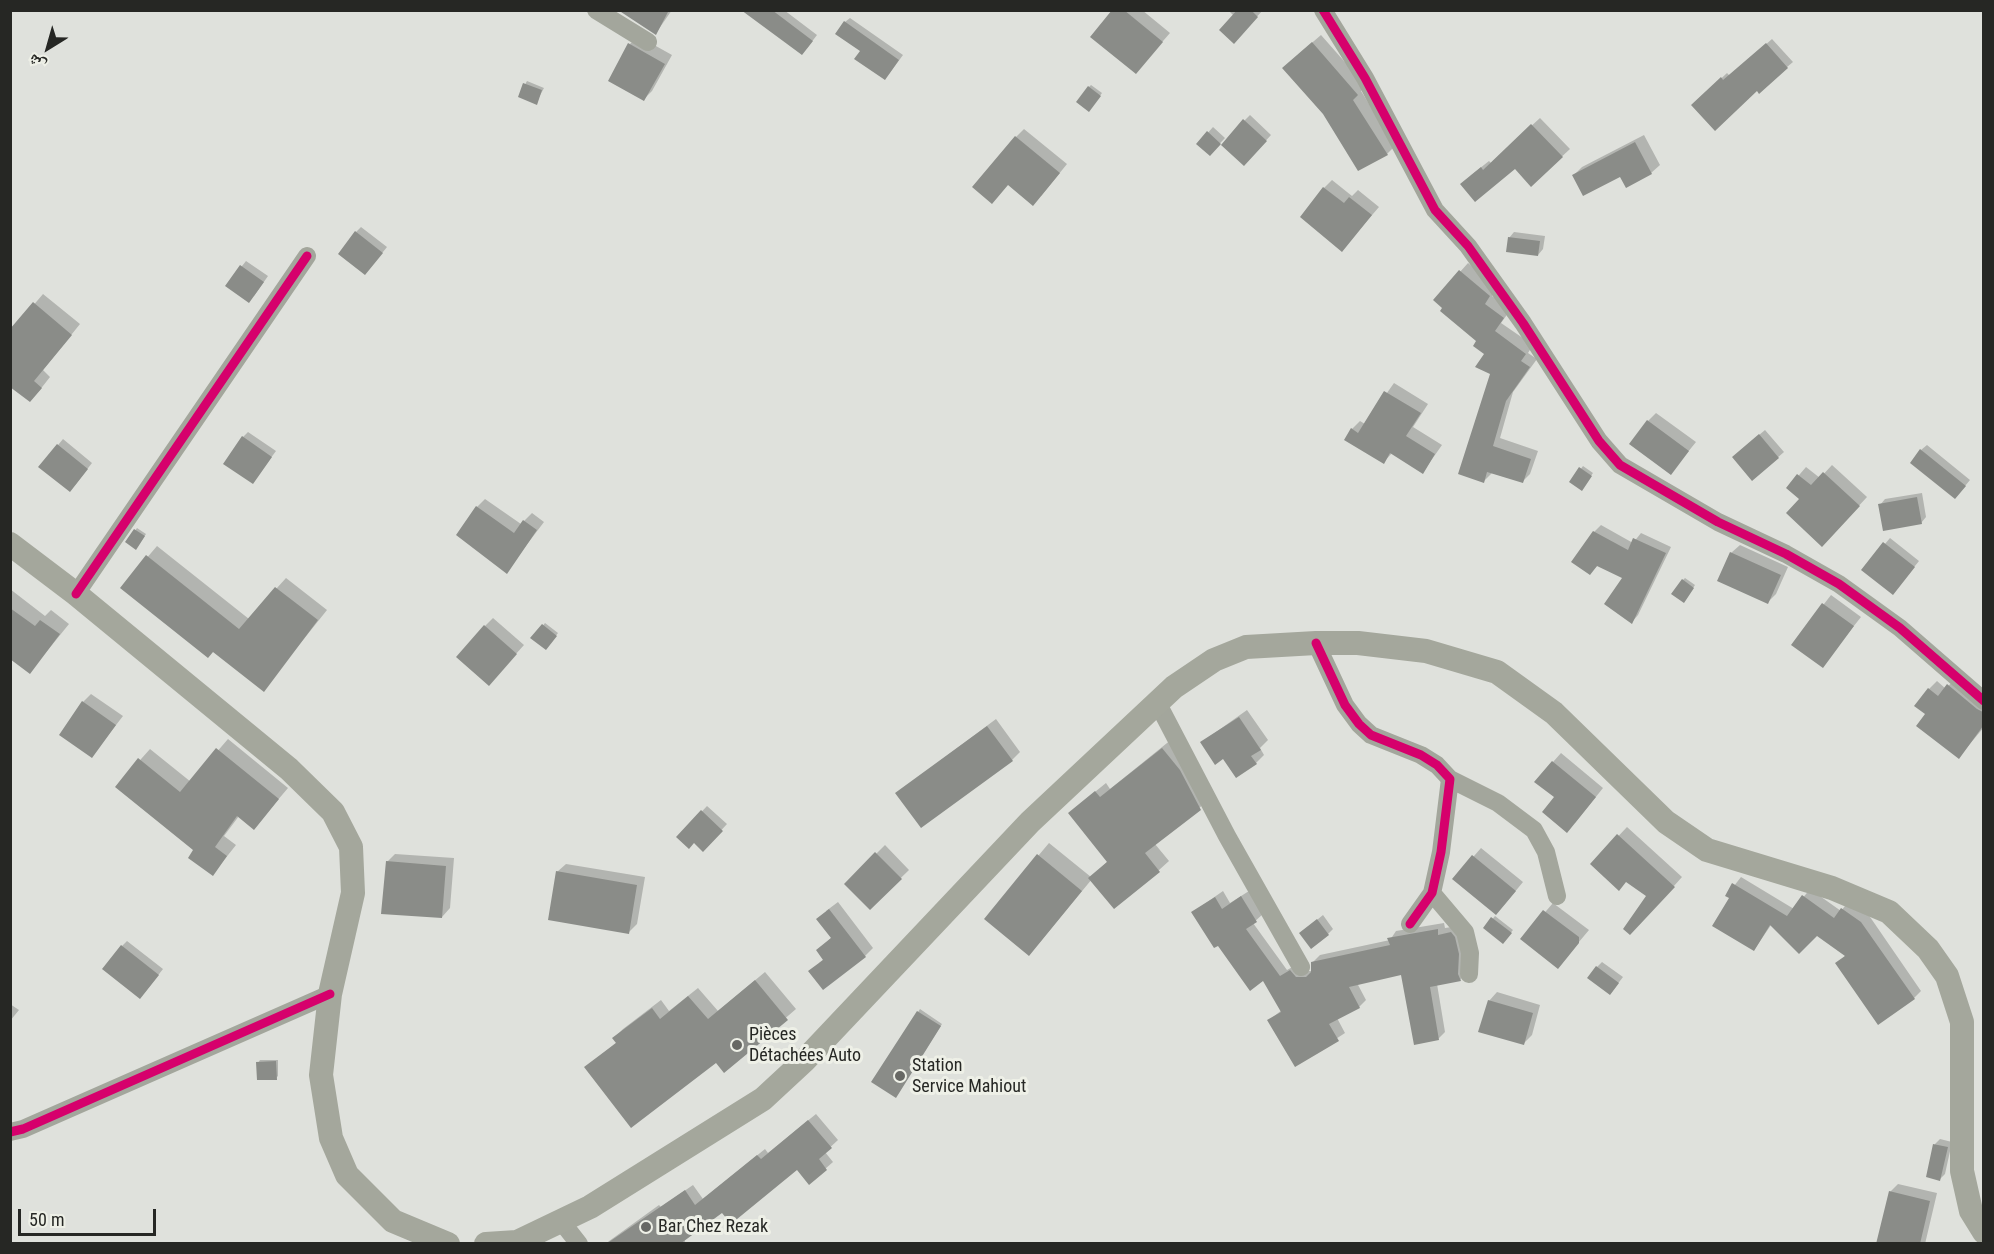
<!DOCTYPE html>
<meta charset="utf-8">
<style>
body{margin:0}
#map{position:relative;width:1994px;height:1254px;overflow:hidden;background:#dfe1dc;font-family:"Roboto Condensed","Noto Naskh Arabic",sans-serif}
canvas{display:block}
.frame{position:absolute;inset:0;border:12px solid #262724;pointer-events:none}
.north{position:absolute;left:18px;top:18px;width:60px;height:60px;-webkit-text-stroke:4px #eef0e7;paint-order:stroke;rotate:217deg;font-size:16px;font-weight:700;line-height:24px;text-align:center;color:#262724}
.north::after{content:'';display:block;margin:auto;width:21px;height:27px;background:#262724;clip-path:polygon(50% 0,100% 100%,50% 72%,0 100%)}
.scale{position:absolute;left:18px;top:1209px;width:138px;height:27px;box-sizing:border-box;border:3px solid #262724;border-top:0;padding-left:8px;font-size:18px;line-height:21px;white-space:nowrap;color:#262724;-webkit-text-stroke:4px #eef0e7;paint-order:stroke}
</style>
<div id="map">
<canvas width="1994" height="1254"></canvas>
<div class="frame"></div>
<div class="north">ش</div>
<div class="scale">50 m</div>
</div>
<script>
const g = document.querySelector('canvas').getContext('2d');
g.lineJoin = 'round';
function paint(path, color) { g.fillStyle = color; g.fill(path, 'evenodd'); }
const poly = rows => new Path2D(rows.map(r => 'M' + r).join(''));
function trace(path, color, width, dash) { g.strokeStyle = color; g.lineWidth = width; g.lineCap = dash ? 'butt' : 'round'; g.setLineDash(dash || []); g.stroke(path); }
function drawText(font, color, halo, rows, align = 'center') {
  g.font = font + ' "Roboto Condensed",sans-serif'; g.lineWidth = 6; g.setLineDash([]); g.textBaseline = 'middle'; g.strokeStyle = halo; g.fillStyle = color; for (const [text, x, y, turn = 0] of rows) {
    g.save(); g.translate(x, y); g.rotate((+turn || 0) * Math.PI / 180); g.textAlign = isNaN(turn) ? turn : align; if (halo) g.strokeText(text, 0, 0); g.fillText(text, 0, 0); g.restore();
  }
}
const shadow = poly([
 [621,10,672,10,656,33],
 [758,10,784,10,817,35,807,48],
 [1113,10,1142,10,1170,33,1136,72],
 [1228,10,1263,10,1242,33,1234,16],
 [850,18,903,55,889,74,862,50,845,22],
 [1321,35,1366,86,1361,91,1395,146,1387,154,1292,60],
 [638,36,672,55,652,91,644,99,630,44],
 [1772,39,1793,62,1787,67,1757,89,1693,105,1727,73,1730,76],
 [527,81,544,88,536,103,519,96],
 [1091,85,1102,93,1091,108,1089,87],
 [1250,115,1271,135,1249,159,1244,121],
 [1540,118,1570,149,1531,185,1515,167,1470,176,1489,161,1491,163],
 [1213,127,1225,138,1210,154,1198,144],
 [1024,129,1067,164,1041,196,1008,184,1016,137],
 [1644,135,1660,165,1651,173,1574,175,1582,167],
 [1332,180,1352,196,1358,190,1379,207,1342,250,1324,188],
 [361,227,387,247,370,268,356,232],
 [1514,232,1545,236,1543,249,1538,255,1509,238],
 [246,261,268,276,254,296,227,285],
 [1468,263,1497,287,1492,296,1511,309,1501,323,1533,345,1528,353,1537,359,1513,392,1500,438,1538,451,1530,474,1522,482,1492,473,1484,481,1491,373,1486,353,1478,341,1435,300],
 [43,294,80,324,43,370,50,377,39,391,10,385,10,325,14,328],
 [1394,383,1428,404,1413,427,1442,445,1423,472,1392,453,1383,463,1352,429,1360,421,1365,424],
 [1656,413,1696,442,1671,473,1648,421],
 [1765,430,1784,452,1753,479,1739,452],
 [248,432,276,451,253,482,243,437],
 [63,439,92,463,75,485,40,467],
 [1927,445,1970,480,1960,492,1921,450],
 [1832,465,1867,497,1830,537,1801,499,1788,488,1806,467,1820,478],
 [1583,466,1593,473,1583,487,1571,482],
 [1922,493,1926,517,1921,523,1880,505,1885,499],
 [485,499,521,524,532,513,544,522,506,572,477,507],
 [1601,525,1633,543,1641,533,1671,547,1638,615,1632,622,1625,577,1598,565,1590,573,1594,532],
 [137,528,146,534,138,546,127,542],
 [1890,538,1919,561,1898,587,1863,570],
 [1740,545,1788,567,1776,594,1768,602,1731,553],
 [157,546,249,619,286,578,327,610,263,690,214,650,122,587],
 [1685,578,1695,585,1686,599,1683,580],
 [10,589,45,616,51,610,69,624,30,672,10,658],
 [1831,595,1861,617,1822,666,1793,644],
 [493,618,524,645,497,675,485,626],
 [545,623,558,633,548,646,533,638],
 [1956,677,1984,701,1984,727,1959,757,1927,714,1929,689,1937,681,1946,689],
 [91,694,123,716,92,756,83,702],
 [1247,710,1268,740,1260,748,1264,755,1256,763,1224,757,1202,742],
 [996,719,1020,752,1012,760,897,793],
 [228,739,288,788,254,828,239,816,224,836,236,845,213,874,195,850,117,786,150,749,191,782],
 [1172,739,1210,799,1155,844,1169,861,1159,870,1114,907,1092,879,1040,942,986,918,1049,843,1091,877,1108,861,1080,804,1106,783,1110,789],
 [1561,753,1603,788,1575,823,1556,797,1553,762],
 [707,806,727,824,703,850,694,842,678,837],
 [1627,827,1682,877,1639,925,1648,896,1627,880,1592,864],
 [885,845,909,870,870,908,846,884],
 [1481,848,1523,882,1504,905,1454,879],
 [395,854,454,858,450,908,442,917,387,862],
 [566,864,645,877,637,924,629,932,557,872],
 [1741,877,1794,909,1810,889,1841,911,1849,901,1868,914,1921,991,1914,998,1837,964,1846,955,1817,934,1771,925,1754,950,1731,898,1727,895],
 [1223,891,1230,903,1249,891,1263,914,1253,923,1287,970,1298,964,1303,971,1312,971,1312,963,1320,955,1390,940,1396,931,1444,923,1445,928,1458,926,1467,973,1460,980,1437,984,1445,1032,1438,1039,1403,973,1357,983,1366,1000,1359,1007,1337,1018,1345,1033,1296,1065,1269,1020,1282,1010,1264,979,1193,912],
 [838,902,873,948,865,956,819,963,824,959,818,950,832,937,826,911],
 [1553,903,1589,930,1558,967,1522,939],
 [1323,915,1333,929,1328,934,1301,933],
 [1495,916,1513,930,1503,942,1485,928],
 [127,941,163,969,145,992,122,946],
 [1602,962,1623,977,1610,994,1597,967],
 [765,972,796,1009,724,1071,716,1061,586,1067,617,1042,614,1038,623,1029,661,1000,669,1011,698,988,718,1011],
 [1497,992,1540,1005,1532,1035,1523,1044,1489,1001],
 [10,1004,19,1010,10,1021],
 [920,1009,942,1024,898,1094,873,1082],
 [260,1060,278,1060,278,1076,276,1078,258,1063],
 [816,1114,838,1140,825,1152,833,1162,809,1183,797,1168,723,1211,684,1239,686,1244,605,1244,659,1205,661,1207,693,1185,703,1199,765,1149,768,1153],
 [1940,1139,1952,1142,1945,1174,1940,1179,1927,1176,1935,1144],
 [1898,1184,1937,1193,1925,1244,1878,1244,1890,1192]
]);
const building = poly([
 [618,10,669,10,656,35],
 [741,10,772,10,813,41,802,55],
 [1112,10,1124,10,1163,42,1136,74,1090,37],
 [1237,10,1251,10,1258,17,1234,44,1219,30],
 [844,21,899,60,885,80,854,59,860,51,835,34],
 [1312,42,1358,95,1353,100,1388,155,1358,171,1323,114,1282,68],
 [628,43,665,64,644,101,608,81],
 [1766,43,1788,68,1759,94,1757,91,1715,131,1691,105,1721,77,1723,80],
 [523,83,542,90,537,105,518,97],
 [1088,86,1101,96,1089,112,1076,102],
 [1243,119,1267,141,1244,166,1221,145],
 [1531,124,1563,157,1531,187,1515,169,1475,202,1460,184,1481,167,1483,170],
 [1207,131,1221,144,1210,156,1196,144],
 [1015,136,1060,173,1033,206,1008,185,992,204,972,187],
 [1635,142,1652,174,1626,188,1620,177,1583,196,1572,175],
 [1323,187,1344,203,1349,197,1372,215,1342,252,1300,217],
 [355,231,383,253,365,275,338,254],
 [1508,237,1540,241,1538,256,1506,252],
 [240,265,264,282,249,303,225,286],
 [1459,270,1490,296,1485,304,1504,318,1495,331,1526,354,1521,361,1530,367,1506,401,1493,446,1531,459,1523,483,1487,472,1484,483,1458,474,1490,374,1475,367,1484,354,1473,346,1476,341,1440,311,1442,308,1433,300],
 [33,302,72,335,34,381,42,388,30,402,10,387,10,329],
 [1384,391,1421,413,1406,436,1435,454,1423,474,1390,453,1384,464,1344,440,1351,428,1358,433],
 [1647,420,1689,451,1671,475,1629,444],
 [1759,434,1779,458,1752,481,1732,457],
 [242,436,272,457,253,484,223,464],
 [57,444,88,469,70,492,38,467],
 [1920,449,1966,486,1955,499,1910,463],
 [1579,467,1592,476,1582,491,1569,482],
 [1823,472,1860,506,1822,547,1786,513,1799,499,1786,488,1797,474,1811,485],
 [1917,497,1922,524,1883,531,1878,504],
 [476,506,514,533,523,520,537,530,507,574,456,535],
 [134,529,145,536,136,550,125,542],
 [1593,531,1628,550,1633,538,1666,553,1632,624,1604,604,1622,578,1597,566,1590,575,1571,562],
 [1883,542,1915,567,1893,595,1861,570],
 [1730,552,1781,575,1768,604,1717,581],
 [146,555,239,629,275,587,318,620,264,692,213,652,208,658,120,588],
 [1682,579,1694,588,1684,603,1671,594],
 [1822,603,1854,626,1823,668,1791,645],
 [10,608,35,626,40,620,60,634,30,674,10,659],
 [542,624,557,636,546,650,530,638],
 [484,625,517,654,489,686,456,657],
 [1947,684,1977,709,1983,712,1983,726,1959,759,1916,726,1925,714,1914,706,1928,688,1938,696],
 [82,701,116,725,92,758,59,735],
 [1239,717,1261,750,1251,756,1257,764,1236,778,1223,759,1215,765,1200,742],
 [987,726,1013,761,921,828,895,793],
 [216,748,279,799,254,830,237,816,215,847,227,856,213,876,188,858,193,850,115,787,138,758,180,792],
 [1162,748,1180,770,1201,810,1145,853,1160,872,1114,909,1088,878,1107,862,1068,813,1095,791,1100,797],
 [1552,761,1596,797,1567,833,1542,812,1554,797,1534,782],
 [701,810,723,831,703,852,694,843,689,849,676,837],
 [1617,834,1675,887,1630,935,1623,929,1646,896,1626,882,1619,891,1590,864],
 [875,852,902,879,870,910,844,884],
 [1037,854,1082,891,1029,956,984,919],
 [1472,855,1516,891,1496,915,1452,879],
 [386,861,446,866,442,918,381,914],
 [556,871,637,885,629,934,548,920],
 [1732,883,1787,916,1802,895,1834,918,1841,908,1861,922,1915,999,1878,1025,1835,963,1845,956,1817,936,1799,954,1770,925,1754,951,1712,926,1729,898,1725,896],
 [1241,896,1257,922,1246,929,1280,976,1290,970,1296,977,1306,977,1311,972,1311,962,1390,945,1387,938,1438,929,1438,935,1451,932,1455,937,1459,954,1458,974,1461,981,1430,987,1439,1040,1414,1045,1401,975,1349,987,1360,1008,1329,1024,1339,1041,1295,1067,1267,1020,1281,1012,1263,981,1250,991,1218,946,1214,948,1191,912,1215,897,1222,909],
 [829,909,866,957,823,990,808,971,823,960,816,950,831,938,816,919],
 [1543,910,1579,937,1579,943,1558,969,1520,939],
 [1491,917,1512,933,1503,944,1483,928],
 [1317,919,1329,935,1311,949,1299,933],
 [121,945,159,975,140,999,102,969],
 [1596,966,1619,983,1610,995,1587,978],
 [755,980,788,1020,724,1073,716,1063,631,1128,584,1067,616,1043,612,1038,652,1008,660,1019,688,996,708,1019],
 [1488,1000,1533,1013,1524,1045,1478,1032],
 [917,1011,941,1026,896,1098,871,1082],
 [276,1061,277,1080,257,1080,256,1062],
 [808,1120,832,1148,819,1159,827,1170,809,1185,797,1170,731,1224,722,1213,680,1244,606,1244,685,1190,695,1205,757,1155,761,1159],
 [1933,1144,1948,1147,1940,1181,1926,1177],
 [1889,1191,1930,1201,1920,1244,1876,1244]
]);
const minor = poly([
 [596,10,648,42],
 [1323,10,1365,78,1435,210,1468,246,1523,323,1599,441,1620,465,1718,522,1786,554,1839,584,1900,628,1984,701],
 [76,594,307,256],
 [1316,643,1345,705,1359,724,1371,735,1421,755,1437,765,1450,779,1441,852,1432,893,1410,924],
 [1157,702,1227,836,1301,967],
 [1450,779,1498,803,1534,830,1546,852,1557,896],
 [1432,893,1465,932,1470,953,1469,974],
 [10,1132,23,1129,330,994],
 [561,1221,579,1244]
]);
const major = poly([
 [10,544,76,594,289,769,333,812,351,847,353,893,330,994,321,1075,331,1138,347,1175,393,1221,448,1244],
 [486,1244,517,1242,590,1207,763,1099,804,1061,1030,822,1174,687,1214,660,1246,647,1316,643,1358,643,1426,651,1497,672,1554,713,1666,822,1707,850,1832,888,1889,912,1928,949,1947,976,1962,1022,1962,1171,1971,1211,1984,1232]
]);
const cycleway = poly([
 [1323,10,1365,78,1435,210,1468,246,1523,323,1599,441,1620,465,1718,522,1786,554,1839,584,1900,628,1984,701],
 [76,594,307,256],
 [1316,643,1345,705,1359,724,1371,735,1421,755,1437,765,1450,779,1441,852,1432,893,1410,924],
 [10,1132,23,1129,330,994]
]);
const markers = [
 [737,1045,6,"#676864"],
 [900,1076,6,"#676864"],
 [646,1227,6,"#676864"]
];
const poiNames = [
 ["Pièces",749,1035],
 ["Détachées Auto",749,1056],
 ["Station",912,1066],
 ["Service Mahiout",912,1087],
 ["Bar Chez Rezak",658,1227]
];
paint(shadow, '#0003');
paint(building, '#8a8c88');
trace(minor, '#a3a69c', 18);
trace(major, '#a4a79c', 24);
trace(cycleway, '#d6006c', 9);
for (const [x, y, r, color] of markers) { const dot = new Path2D(); dot.arc(x, y, r, 0, 2 * Math.PI); g.fillStyle = color; g.fill(dot); trace(dot, '#eef0e7', 2); }
drawText('18px', '#262724', '#eef0e7', poiNames, 'left');
</script>
